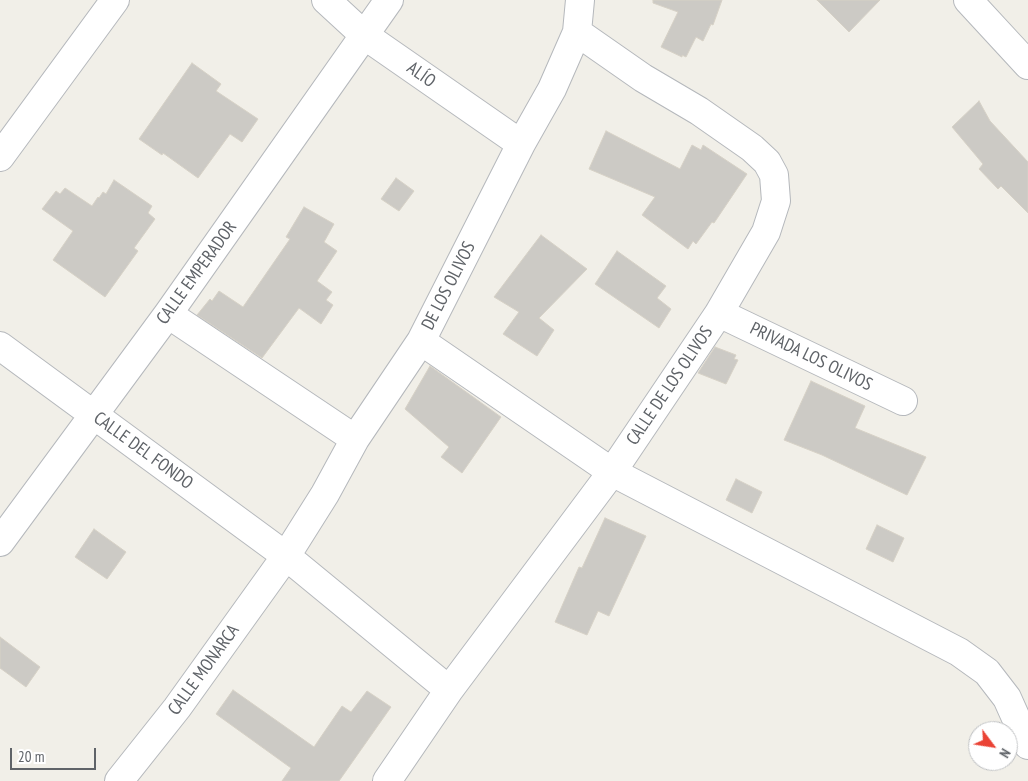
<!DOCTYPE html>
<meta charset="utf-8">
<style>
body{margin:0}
#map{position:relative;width:1028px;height:781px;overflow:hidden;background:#f1efe8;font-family:"PT Sans Narrow",sans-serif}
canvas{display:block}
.north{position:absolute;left:968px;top:721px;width:50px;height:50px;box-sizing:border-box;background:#fff;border:1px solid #bfc1c3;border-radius:50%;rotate:121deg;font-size:14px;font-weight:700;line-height:20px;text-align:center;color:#5f6368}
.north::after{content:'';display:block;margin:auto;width:18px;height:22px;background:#ea4335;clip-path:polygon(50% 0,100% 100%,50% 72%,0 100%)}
.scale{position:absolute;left:10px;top:748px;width:86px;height:22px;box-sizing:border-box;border:2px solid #5f6368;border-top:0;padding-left:6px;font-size:15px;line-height:18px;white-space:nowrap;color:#5f6368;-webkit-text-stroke:4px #fff;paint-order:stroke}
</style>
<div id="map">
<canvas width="1028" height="781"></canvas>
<div class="north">N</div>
<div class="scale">20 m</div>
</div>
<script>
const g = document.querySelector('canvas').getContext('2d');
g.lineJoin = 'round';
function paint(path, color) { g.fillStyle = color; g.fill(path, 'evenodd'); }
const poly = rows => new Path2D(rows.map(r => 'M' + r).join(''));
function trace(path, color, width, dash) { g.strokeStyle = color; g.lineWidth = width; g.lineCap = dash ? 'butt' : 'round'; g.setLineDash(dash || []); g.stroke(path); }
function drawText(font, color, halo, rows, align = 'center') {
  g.font = font + ' "PT Sans Narrow",sans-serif'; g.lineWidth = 4; g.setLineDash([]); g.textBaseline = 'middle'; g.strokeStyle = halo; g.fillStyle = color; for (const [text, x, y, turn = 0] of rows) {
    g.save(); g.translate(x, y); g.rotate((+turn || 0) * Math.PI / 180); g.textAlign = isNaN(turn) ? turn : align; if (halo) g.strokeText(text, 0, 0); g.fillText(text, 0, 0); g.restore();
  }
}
const building = poly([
 [653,0,722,0,713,25,711,24,703,41,696,37,686,57,682,55,682,57,661,47,678,12,653,3,653,0],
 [817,0,880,0,849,32,817,0],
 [192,63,221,84,216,91,258,119,242,142,230,134,198,178,163,153,162,155,139,139,192,63],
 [979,101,990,121,1028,162,1028,213,1001,186,998,189,979,169,983,164,952,127,979,101],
 [606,131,680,169,692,145,701,150,703,145,747,174,714,223,712,222,696,244,693,241,688,249,642,215,655,197,589,169,606,131],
 [396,178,414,191,399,211,381,199,396,178],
 [114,180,152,206,148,213,155,219,134,248,138,251,105,297,53,260,73,231,42,209,56,191,60,194,65,188,92,206,98,197,99,198,103,192,106,194,114,180],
 [304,207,334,224,324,242,337,251,317,281,332,292,326,300,333,305,321,324,299,308,262,358,197,315,210,299,212,301,219,291,243,307,290,239,286,237,304,207],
 [541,235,587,269,539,318,554,330,537,356,503,334,519,312,494,297,541,235],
 [617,251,666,286,657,298,671,309,659,328,595,284,617,251],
 [715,347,736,355,734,359,738,360,726,384,698,373,715,347],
 [430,366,501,417,462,473,441,457,449,447,405,409,430,366],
 [811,381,865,406,855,428,926,457,907,495,822,455,784,440,811,381],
 [736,479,762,492,752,513,726,500,736,479],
 [605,518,646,536,609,616,598,611,587,635,555,622,579,567,582,568,605,518],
 [877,525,904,538,893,562,866,549,877,525],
 [94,529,126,552,107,579,75,557,94,529],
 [0,637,40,667,26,687,0,668,0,637],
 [233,690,314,747,342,706,351,712,367,691,391,707,339,781,282,781,291,768,216,714,233,690]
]);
const minor = poly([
 [326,0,364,35,521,144],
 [968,0,1028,65],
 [0,157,115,0],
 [719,313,903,401],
 [168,314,355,439],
 [421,341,612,472,959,652,987,672,1007,698,1028,745],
 [0,346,286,556,449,690],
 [0,542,168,314,389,0],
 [119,781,177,708,286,556,325,494,355,439,421,341,521,144,552,89,577,32,580,0],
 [387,781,449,690,612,472,719,313,766,232,776,201,774,175,767,162,752,148,699,111,643,78,577,32]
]);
const streetNames = [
 ["ALÍO",421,75,35],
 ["CALLE EMPERADOR",197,273,-54],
 ["DE LOS OLIVOS",449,286,-63],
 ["PRIVADA LOS OLIVOS",811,357,26],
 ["CALLE DE LOS OLIVOS",670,386,-56],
 ["CALLE DEL FONDO",143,451,36],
 ["CALLE MONARCA",204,670,-54]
];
paint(building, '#cccac5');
trace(building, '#d6d1c6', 1);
trace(minor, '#b5b8bc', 30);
trace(minor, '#fff', 28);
drawText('18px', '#5f6368', '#fff', streetNames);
</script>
